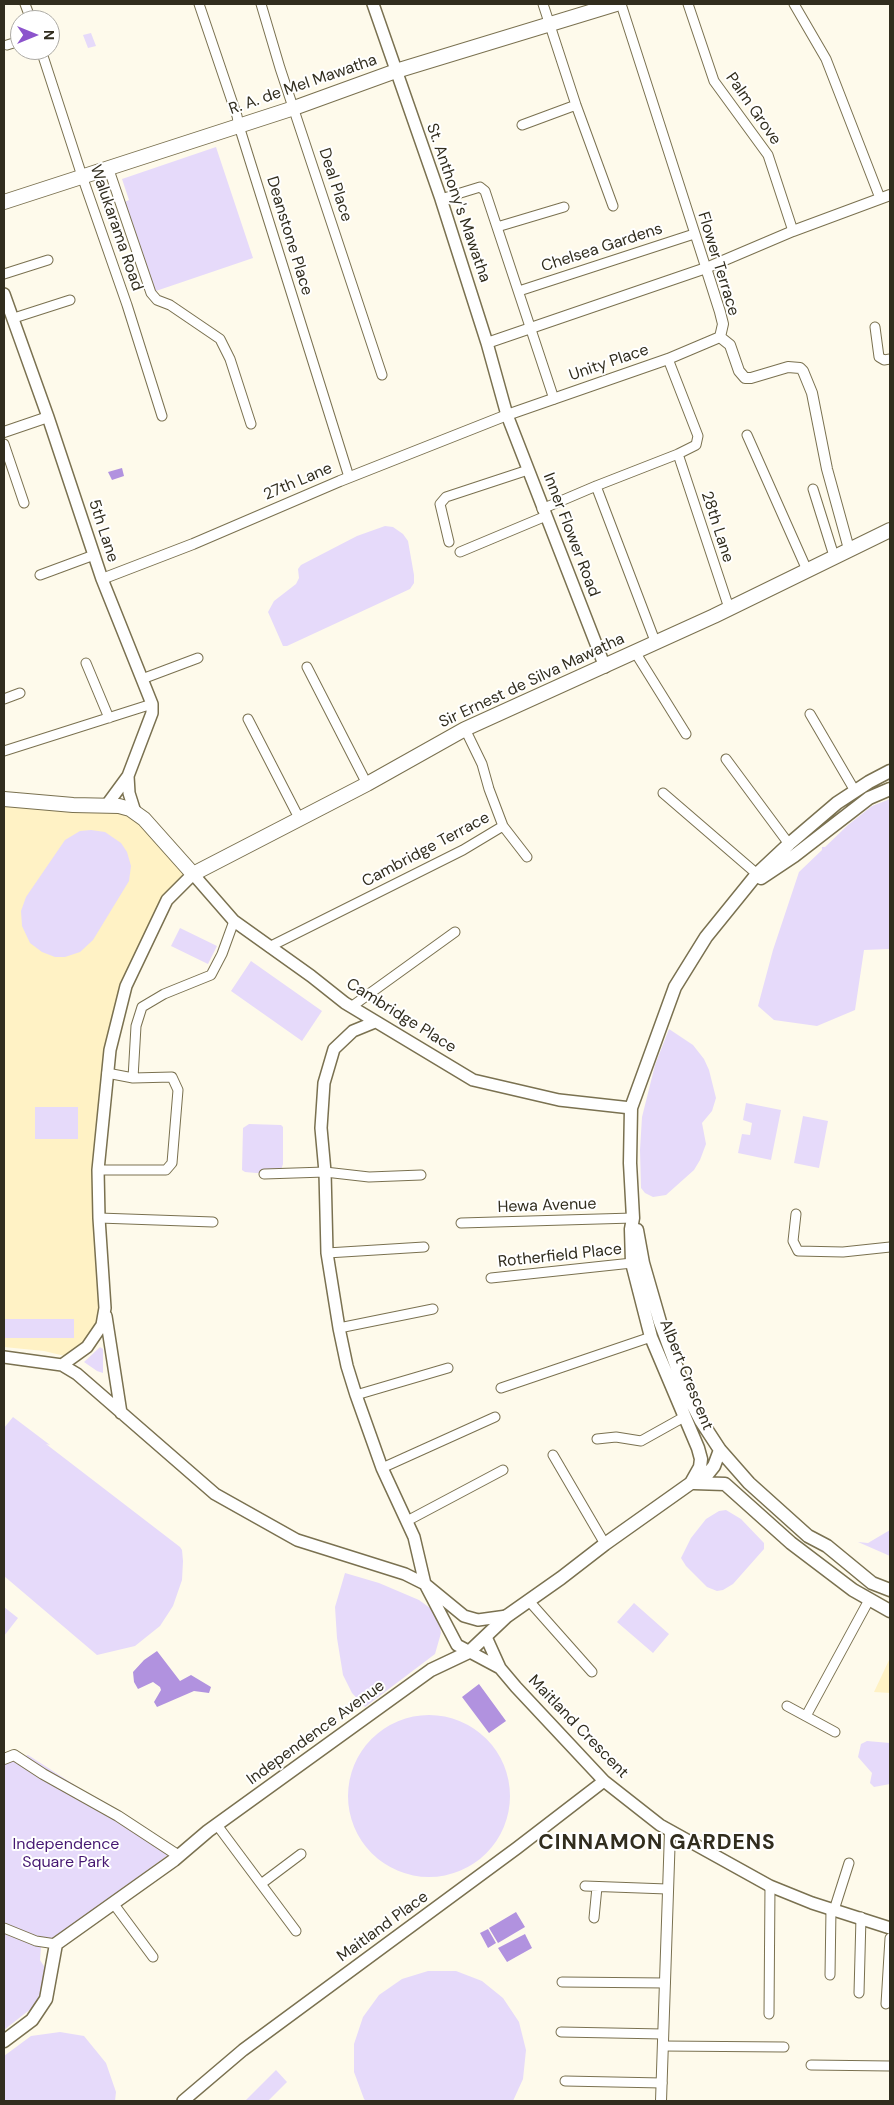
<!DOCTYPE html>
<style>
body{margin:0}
#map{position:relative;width:894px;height:2105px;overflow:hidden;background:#fefaeb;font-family:"DM Sans",sans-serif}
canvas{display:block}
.frame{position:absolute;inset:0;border:5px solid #312d1e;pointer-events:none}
.north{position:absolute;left:10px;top:10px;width:50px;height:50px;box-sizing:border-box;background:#fff;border:1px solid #adaba5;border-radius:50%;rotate:90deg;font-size:14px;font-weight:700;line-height:20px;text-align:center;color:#312d1e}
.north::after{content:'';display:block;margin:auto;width:18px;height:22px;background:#8c54cc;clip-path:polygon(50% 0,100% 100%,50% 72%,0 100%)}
</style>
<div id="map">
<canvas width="894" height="2105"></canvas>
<div class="frame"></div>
<div class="north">N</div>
</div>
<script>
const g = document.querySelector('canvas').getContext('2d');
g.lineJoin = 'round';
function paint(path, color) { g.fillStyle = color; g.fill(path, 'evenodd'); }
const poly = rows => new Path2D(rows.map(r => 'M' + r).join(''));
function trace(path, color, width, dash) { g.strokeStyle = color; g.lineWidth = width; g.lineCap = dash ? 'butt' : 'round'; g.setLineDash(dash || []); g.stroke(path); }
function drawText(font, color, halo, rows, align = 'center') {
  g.font = font + ' "DM Sans",sans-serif'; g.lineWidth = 4; g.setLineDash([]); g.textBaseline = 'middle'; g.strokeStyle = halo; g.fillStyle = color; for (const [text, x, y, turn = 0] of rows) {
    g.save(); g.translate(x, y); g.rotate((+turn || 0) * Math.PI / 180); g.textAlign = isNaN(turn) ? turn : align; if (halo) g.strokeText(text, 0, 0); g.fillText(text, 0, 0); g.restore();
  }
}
const built = poly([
 [4,803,119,811,141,822,187,875,122,984,100,1105,101,1308,94,1333,69,1357,44,1351,4,1347],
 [890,1658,890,1693,874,1692]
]);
const green = poly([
 [91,33,96,46,88,48,83,35],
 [216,147,253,258,150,293,120,204,129,200,122,179],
 [385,526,393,527,403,534,408,541,414,575,414,583,410,589,287,646,283,646,268,612,274,601,296,584,299,578,298,569,301,565,357,536],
 [890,799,890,949,864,950,855,1010,817,1026,774,1020,758,1006,773,950,799,872,822,850,822,847,825,847,848,825,872,806],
 [91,830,105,832,121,843,127,852,131,866,129,881,93,940,80,952,65,957,55,957,42,952,30,943,22,926,21,911,26,897,65,840,80,831],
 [180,928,217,946,208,964,171,946],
 [251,961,322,1011,302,1041,231,991],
 [669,1029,693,1045,704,1059,709,1070,716,1098,712,1111,702,1123,706,1144,700,1160,694,1170,666,1195,653,1197,645,1193,641,1188,640,1150,642,1117,655,1065],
 [746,1103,781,1110,771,1160,738,1153,742,1134,750,1135,752,1123,743,1120],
 [35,1107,78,1107,78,1139,35,1139],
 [803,1116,828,1121,819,1168,794,1163],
 [249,1124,281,1125,283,1127,283,1164,281,1170,275,1172,256,1173,245,1172,242,1170,243,1128],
 [4,1319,74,1319,74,1338,4,1338],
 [100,1347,103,1349,103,1373,97,1371,84,1362],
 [13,1417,50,1445,46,1444,180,1547,182,1550,183,1561,182,1580,173,1606,160,1626,135,1646,97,1655,4,1576,4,1428],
 [726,1510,741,1519,764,1543,764,1549,733,1584,723,1590,717,1591,707,1587,686,1566,681,1558,691,1538,706,1519,719,1511],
 [890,1530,890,1556,858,1542,868,1543],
 [345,1573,379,1583,419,1600,434,1611,439,1621,441,1633,435,1654,365,1707,352,1693,343,1675,337,1638,335,1607],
 [634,1603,669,1634,653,1653,617,1622],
 [4,1607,18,1618,4,1636],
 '348 1796a81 81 0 1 1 162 0a81 81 0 1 1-162 0Z',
 [867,1741,890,1743,890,1784,874,1787,870,1783,872,1773,858,1757,861,1744],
 [28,1755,101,1802,171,1853,41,1947,40,1960,47,1971,42,2000,4,2030,4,1764],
 [428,1971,456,1971,482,1981,503,1998,519,2022,526,2050,523,2079,513,2101,366,2101,364,2099,354,2072,354,2044,363,2017,379,1995,402,1979],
 [60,2032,84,2036,106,2063,116,2092,115,2101,4,2101,4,2056,31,2036],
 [276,2070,287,2082,268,2101,245,2101]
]);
const water = poly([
 [122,468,124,476,112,480,108,472],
 [157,1651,180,1681,191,1675,211,1687,209,1693,194,1691,157,1707,154,1702,161,1690,160,1687,153,1682,138,1689,134,1682,133,1672,144,1660],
 [479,1684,506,1721,489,1733,462,1697],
 [516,1912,525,1927,498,1943,489,1928],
 [488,1929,496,1943,488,1948,480,1933],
 [525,1934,532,1948,507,1962,498,1948]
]);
const minor = poly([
 [25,4,31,20],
 [199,4,237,116,239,126,349,477],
 [261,4,280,68,382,375],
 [543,4,576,105,613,206],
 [621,4,706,268],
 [688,4,714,81,768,155,793,231],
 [794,4,826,59,880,198],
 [7,45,20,41],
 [41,50,82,176,127,305,162,416],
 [522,125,576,105],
 [108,167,151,293,157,300,170,305,220,339,230,359,251,424],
 [441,199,480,187,485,191,554,399],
 [497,227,564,207],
 [4,274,48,260],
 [519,291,694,234],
 [14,318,70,300],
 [875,327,879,357,884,360,890,359],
 [747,435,807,570],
 [4,444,24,503],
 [678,454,729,608],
 [596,486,655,641],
 [813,489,834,556],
 [542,509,596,486,678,454,696,445,698,436,668,359],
 [449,542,440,504,446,497,528,470],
 [460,552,546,516],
 [40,575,94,555],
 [635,652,686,734],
 [86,663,109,718],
 [307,667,367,784],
 [142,679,198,658],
 [4,699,20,693],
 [810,714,855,791],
 [248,719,299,818],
 [4,751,152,704],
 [726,759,789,844],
 [663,793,757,874],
 [503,826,527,857],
 [269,947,463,850,503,826,489,789,482,764,465,729],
 [351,1007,455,932],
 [133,1078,136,1026,142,1007,164,994,211,975,222,954,234,921],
 [98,1170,166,1170,172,1163,178,1090,172,1077,133,1078,107,1073],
 [264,1174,325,1172,369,1177,421,1175],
 [796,1214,793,1241,798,1251,843,1252,890,1247],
 [99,1218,213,1222],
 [461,1223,633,1218],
 [327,1253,424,1247],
 [491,1278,632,1263],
 [339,1328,433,1309],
 [501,1388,651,1337],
 [356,1395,448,1368],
 [597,1439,616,1437,641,1441,684,1417],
 [553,1455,605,1544],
 [382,1468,495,1417],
 [407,1521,503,1470],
 [529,1601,592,1672],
 [787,1706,835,1732],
 [806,1716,869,1600],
 [217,1825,296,1931],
 [261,1884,301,1854],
 [585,1886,667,1889],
 [113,1903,153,1957],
 [834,1910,849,1863],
 [594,1918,597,1887],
 [4,1928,36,1941,56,1944],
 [830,1975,831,1909],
 [562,1982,665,1983],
 [859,1993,861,1917],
 [886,2004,890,1938],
 [769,2014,770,1886],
 [561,2032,663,2034],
 [663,2046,784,2047],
 [811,2065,890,2066],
 [565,2081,662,2083]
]);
const tertiary = poly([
 [706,268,720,312,723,324,720,337],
 [720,337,730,345,739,371,745,378,751,378,788,367,800,368,803,371,812,393,827,469,849,549],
 [487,343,706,268,793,231,890,195],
 [4,432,48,417],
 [102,579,193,544,340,481,507,415,668,359,720,337],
 [4,1759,14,1755,43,1774,118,1816,179,1856],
 [661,2101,670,1832]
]);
const secondary = poly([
 [373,4,441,199,487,343,507,415,605,667],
 [4,294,48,417,102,579,152,704,152,713,128,776,106,806],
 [128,776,129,793,135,812],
 [375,1022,353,1031,334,1049,324,1083,321,1128,325,1172,327,1253,339,1328,347,1366,356,1395,382,1468,414,1537,425,1584,457,1645,500,1668],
 [106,1316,121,1413],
 [4,1357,62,1365,77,1374,215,1494,297,1540,405,1574,425,1584,464,1616,478,1620,507,1616],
 [62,1365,87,1347,102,1325,105,1308,99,1218,98,1170,110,1050,126,986,167,900,193,874,234,921,311,976,345,1003,473,1080,559,1100,631,1108],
 [486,1637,500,1668,516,1687,604,1781,660,1825,770,1886,812,1903,890,1928],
 [183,2101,243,2050,517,1848,604,1781]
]);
const primary = poly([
 [761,878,794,856,869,798,890,789],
 [637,1230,643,1263,660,1322,686,1392,701,1421,720,1450,749,1483,808,1536,827,1546,872,1583,890,1590],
 [691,1483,700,1467,701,1459,698,1448,651,1337,632,1263,631,1229,633,1218,630,1163,631,1108,675,987,706,937,757,874,789,844,837,803,869,782,890,771],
 [694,1483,725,1484,791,1543,853,1590,890,1611],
 [4,2041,32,2020,46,1999,56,1944,174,1860,208,1831,431,1670,469,1652,507,1616,561,1578,605,1544,691,1483,706,1476,714,1466,720,1450]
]);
const trunk = poly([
 [4,202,294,108,396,71,616,4],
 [4,799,73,805,119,806,130,809,144,819,193,874,367,784,465,729,714,616,890,530]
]);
const streetNames = [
 ["R. A. de Mel Mawatha",303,85,-19],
 ["Palm Grove",753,109,55],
 ["Deal Place",335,185,72],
 ["St. Anthony's Mawatha",458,203,71],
 ["Walukarama Road",116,228,71],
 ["Deanstone Place",289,236,73],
 ["Chelsea Gardens",602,248,-18],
 ["Flower Terrace",718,264,73],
 ["Unity Place",609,363,-19],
 ["27th Lane",298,482,-23],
 ["28th Lane",717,527,72],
 ["5th Lane",103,531,72],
 ["Inner Flower Road",571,535,69],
 ["Sir Ernest de Silva Mawatha",532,681,-25],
 ["Cambridge Terrace",426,850,-28],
 ["Cambridge Place",401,1016,32],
 ["Hewa Avenue",547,1206,-2],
 ["Rotherfield Place",560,1256,-6],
 ["Albert Crescent",686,1375,68],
 ["Maitland Crescent",578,1727,46],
 ["Independence Avenue",316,1733,-36],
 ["Maitland Place",383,1927,-36]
];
const parkNames = [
 ["Independence",66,1845],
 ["Square Park",66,1863]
];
const districtNames = [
 ["CINNAMON GARDENS",657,1843]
];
paint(built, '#fff2c5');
paint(green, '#e6dafa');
paint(water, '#b192df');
trace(minor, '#7a7150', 11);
trace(tertiary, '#7a7150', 12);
trace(secondary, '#7a7150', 14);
trace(primary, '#7a7150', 15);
trace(trunk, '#7a7150', 16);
trace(minor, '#fff', 9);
trace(tertiary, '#fff', 10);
trace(secondary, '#fff', 11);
trace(primary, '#fff', 12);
trace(trunk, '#fff', 14);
drawText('16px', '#312d1e', '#fff', streetNames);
drawText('16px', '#451771', '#fff', parkNames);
g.letterSpacing = '1px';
drawText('bold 21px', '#312d1e', '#fff', districtNames);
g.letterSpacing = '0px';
</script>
